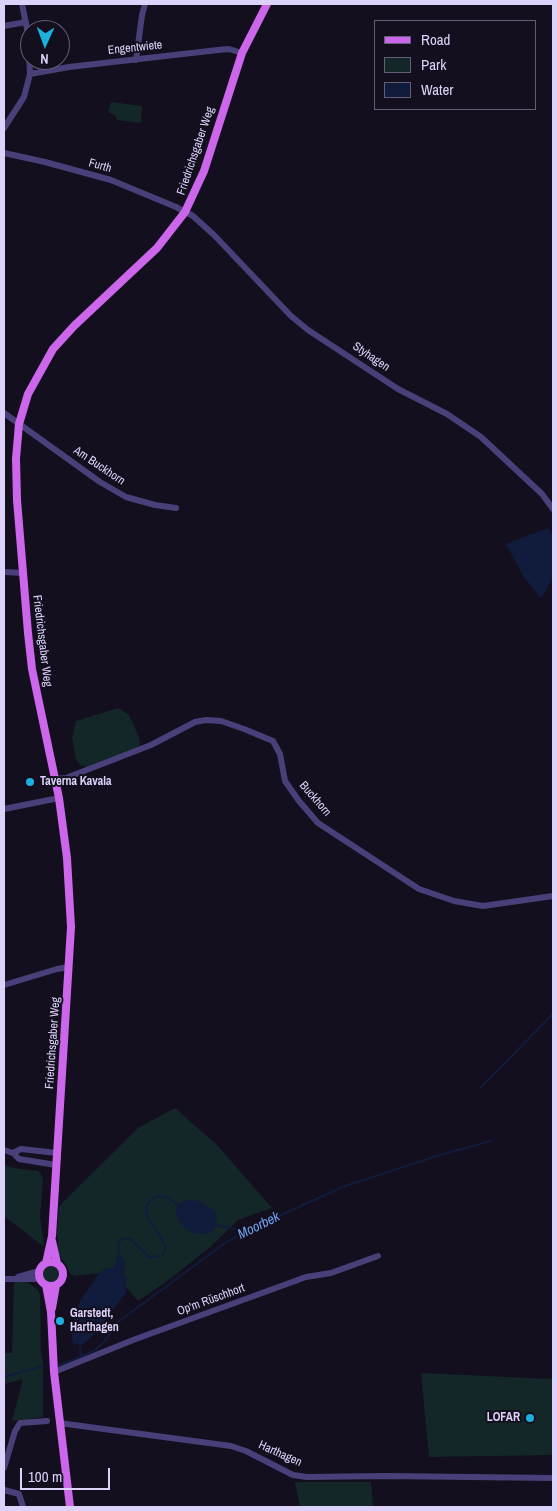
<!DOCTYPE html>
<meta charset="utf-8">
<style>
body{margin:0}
#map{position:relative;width:557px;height:1511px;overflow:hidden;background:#140f1f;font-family:"Archivo Narrow",sans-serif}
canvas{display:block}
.frame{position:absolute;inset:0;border:5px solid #ddd3fa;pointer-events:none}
.legend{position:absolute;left:374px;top:20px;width:162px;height:90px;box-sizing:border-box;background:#140f1f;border:1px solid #645d77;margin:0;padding:6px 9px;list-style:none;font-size:15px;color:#ddd3fa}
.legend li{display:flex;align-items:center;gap:10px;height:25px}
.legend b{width:25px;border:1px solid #645d77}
.north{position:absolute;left:20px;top:20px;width:50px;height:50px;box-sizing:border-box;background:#140f1f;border:1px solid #645d77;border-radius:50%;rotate:182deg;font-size:14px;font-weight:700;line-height:20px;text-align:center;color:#ddd3fa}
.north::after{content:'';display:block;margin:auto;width:18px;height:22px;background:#1bb0dd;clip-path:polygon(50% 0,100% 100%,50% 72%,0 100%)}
.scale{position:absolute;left:20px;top:1468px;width:90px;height:22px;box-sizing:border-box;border:2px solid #ddd3fa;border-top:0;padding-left:6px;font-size:15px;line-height:18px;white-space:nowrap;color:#ddd3fa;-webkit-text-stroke:4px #140f1f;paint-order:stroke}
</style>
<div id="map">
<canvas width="557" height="1511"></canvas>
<div class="frame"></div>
<ul class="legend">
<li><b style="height:6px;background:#cc67ec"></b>Road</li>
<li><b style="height:14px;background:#132628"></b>Park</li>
<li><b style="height:14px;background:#111c3d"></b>Water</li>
</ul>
<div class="north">N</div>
<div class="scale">100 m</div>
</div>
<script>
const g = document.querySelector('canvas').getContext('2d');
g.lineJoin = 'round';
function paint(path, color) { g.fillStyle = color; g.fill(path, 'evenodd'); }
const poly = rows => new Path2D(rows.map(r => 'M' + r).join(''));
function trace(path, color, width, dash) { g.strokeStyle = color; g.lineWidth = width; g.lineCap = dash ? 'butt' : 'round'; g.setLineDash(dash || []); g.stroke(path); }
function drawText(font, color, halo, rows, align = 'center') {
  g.font = font + ' "Archivo Narrow",sans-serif'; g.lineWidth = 4; g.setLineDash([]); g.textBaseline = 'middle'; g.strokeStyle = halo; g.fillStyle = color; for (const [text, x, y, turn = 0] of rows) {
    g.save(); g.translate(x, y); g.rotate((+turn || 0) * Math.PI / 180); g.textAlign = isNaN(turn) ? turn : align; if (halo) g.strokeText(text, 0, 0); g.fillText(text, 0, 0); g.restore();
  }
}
const green = poly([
 [111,102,142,106,141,123,117,120,116,116,108,112],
 [118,708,129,715,139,737,140,746,87,767,80,765,76,759,72,738,76,721],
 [175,1108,217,1145,272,1208,238,1220,209,1248,170,1279,138,1301,125,1286,127,1278,123,1274,125,1262,117,1255,116,1264,112,1269,106,1269,99,1273,76,1276,70,1274,67,1266,59,1255,57,1233,59,1206,138,1128],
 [182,1202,214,1230,177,1207],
 [4,1165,14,1168,38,1171,41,1174,43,1180,40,1216,44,1247,4,1216],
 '43 1274a8 8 0 1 1 16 0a8 8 0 1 1-16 0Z',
 [22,1281,29,1283,38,1290,40,1295,41,1353,43,1362,43,1417,12,1421,23,1379,4,1384,4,1353,12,1353,14,1282],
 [421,1373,553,1379,553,1455,429,1457],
 [295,1482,371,1482,373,1507,300,1507]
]);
const water = poly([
 [548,528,553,536,553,576,543,596,540,597,524,577,506,544],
 [189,1200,198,1201,215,1211,217,1220,214,1230,208,1234,193,1233,182,1225,175,1213,177,1207,182,1202],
 [119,1254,125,1262,123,1274,127,1278,125,1286,127,1291,96,1333,82,1345,73,1343,72,1336,74,1319,80,1301,99,1273,106,1268,112,1269,116,1264,117,1255]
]);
const stream = poly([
 [481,1087,553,1014],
 [216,1225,245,1231],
 [119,1254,119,1242,124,1238,132,1240,149,1257,162,1256,166,1246,146,1214,147,1204,155,1197,164,1196,179,1205],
 [80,1346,81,1357],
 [58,1366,94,1351,106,1340,118,1322,225,1243,246,1231,345,1186,440,1155,491,1141],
 [4,1377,43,1366]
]);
const minor = poly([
 [4,26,26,22],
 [136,60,142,15,145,4],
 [30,74,69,67,218,50,229,49,242,53],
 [4,128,24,97,30,74,28,34,22,4],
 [4,153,45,162,111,180,176,207,193,216,214,235,291,316,308,330,398,389,447,414,481,437,542,494,553,509],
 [4,413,100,482,126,497,155,505,176,508],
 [4,572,23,573],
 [55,779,66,778,151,745,195,722,206,720,221,721,244,729,273,741,280,754,285,781,299,801,318,823,419,889,454,901,483,906,553,896],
 [4,809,59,798],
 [4,985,57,969,69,967],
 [4,1150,13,1153,19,1159,56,1165],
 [13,1153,21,1149,57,1153],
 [18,1277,39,1271],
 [4,1279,40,1279],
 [54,1372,133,1340,306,1277,331,1273,378,1256],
 [59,1423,231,1446,246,1451,293,1475,307,1477,386,1476,553,1478],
 [4,1468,15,1431,20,1423,47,1421],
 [4,1490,19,1494,23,1507]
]);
const major = poly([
 [52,1241,57,1263],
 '39 1274a12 12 0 1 1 24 0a12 12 0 1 1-24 0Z',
 [46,1263,52,1236,71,927,67,858,59,798,32,669,28,633,17,500,16,459,19,424,28,394,53,349,74,326,157,248,185,212,204,171,242,53,267,4],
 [46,1285,51,1312,54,1372,70,1507],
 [52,1308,56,1285]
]);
const markers = [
 [30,782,5,"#1bb0dd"],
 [60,1321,5,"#1bb0dd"],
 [530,1418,5,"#1bb0dd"]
];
const streetNames = [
 ["Engentwiete",135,48,-6],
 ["Friedrichsgaber Weg",196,151,-71],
 ["Furth",100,166,16],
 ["Styhagen",371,357,34],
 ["Am Buckhorn",99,466,34],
 ["Friedrichsgaber Weg",42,641,83],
 ["Buckhorn",315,799,49],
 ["Friedrichsgaber Weg",53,1043,-86],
 ["Op'm Rüschhort",211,1300,-20],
 ["Harthagen",280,1454,24]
];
const poiNames = [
 ["Taverna Kavala",40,782],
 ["Garstedt,",70,1314],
 ["Harthagen",70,1328],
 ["LOFAR",520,1418,"right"]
];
const waterNames = [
 ["Moorbek",259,1226,-26]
];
paint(green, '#132628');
paint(water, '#111c3d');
trace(stream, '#111c3d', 2);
trace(minor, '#4a4079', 6);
trace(major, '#cc67ec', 8);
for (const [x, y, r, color] of markers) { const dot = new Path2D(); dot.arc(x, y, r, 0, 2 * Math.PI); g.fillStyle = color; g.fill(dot); trace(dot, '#140f1f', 2); }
drawText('12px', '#ddd3fa', '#140f1f', streetNames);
drawText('bold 12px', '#ddd3fa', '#140f1f', poiNames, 'left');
drawText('italic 14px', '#6ea1ed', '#140f1f', waterNames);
</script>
